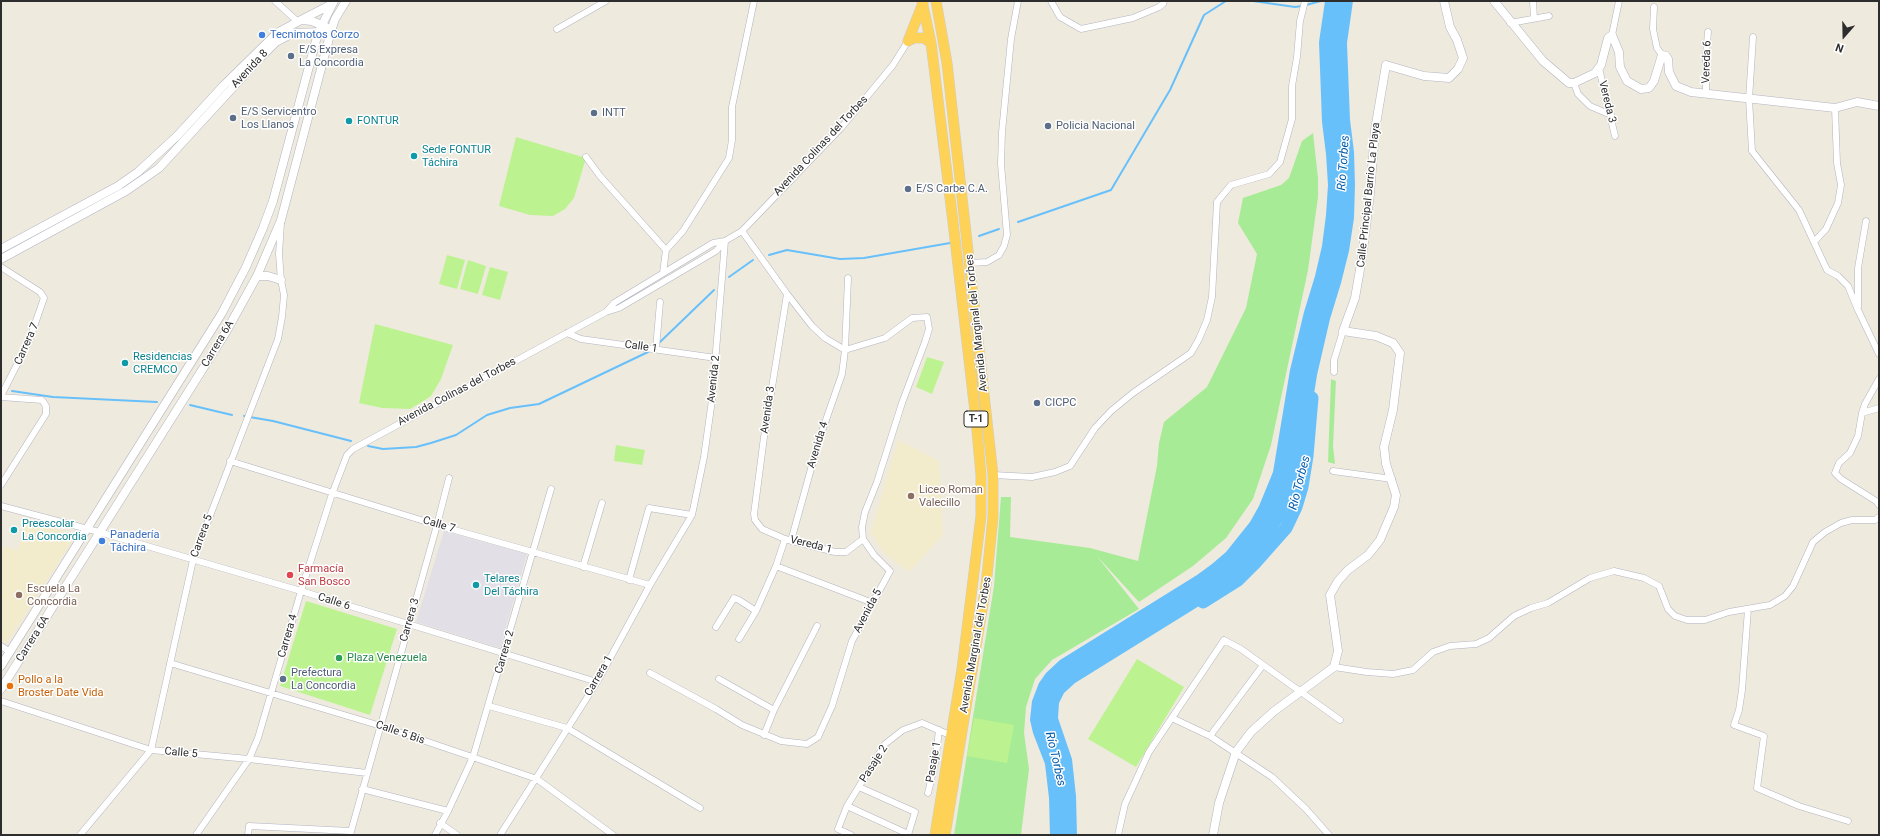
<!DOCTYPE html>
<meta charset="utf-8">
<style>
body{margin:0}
#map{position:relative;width:1880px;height:836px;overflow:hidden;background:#efeade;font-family:Roboto,sans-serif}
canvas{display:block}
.frame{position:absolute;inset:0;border:2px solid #2d2d2d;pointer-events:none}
.north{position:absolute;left:1824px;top:16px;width:40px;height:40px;-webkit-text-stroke:3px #fff;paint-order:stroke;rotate:200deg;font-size:11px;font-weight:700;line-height:16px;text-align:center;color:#2d2d2d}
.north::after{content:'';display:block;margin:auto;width:14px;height:18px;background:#2d2d2d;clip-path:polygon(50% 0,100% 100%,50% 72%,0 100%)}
</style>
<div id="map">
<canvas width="1880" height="836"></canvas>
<div class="frame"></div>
<div class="north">N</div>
</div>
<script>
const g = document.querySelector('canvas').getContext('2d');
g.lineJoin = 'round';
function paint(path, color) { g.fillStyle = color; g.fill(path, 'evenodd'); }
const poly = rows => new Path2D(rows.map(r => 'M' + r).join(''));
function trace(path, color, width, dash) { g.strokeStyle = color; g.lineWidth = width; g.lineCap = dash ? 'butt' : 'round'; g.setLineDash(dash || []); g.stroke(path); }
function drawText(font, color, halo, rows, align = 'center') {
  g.font = font + ' Roboto,sans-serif'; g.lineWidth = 3; g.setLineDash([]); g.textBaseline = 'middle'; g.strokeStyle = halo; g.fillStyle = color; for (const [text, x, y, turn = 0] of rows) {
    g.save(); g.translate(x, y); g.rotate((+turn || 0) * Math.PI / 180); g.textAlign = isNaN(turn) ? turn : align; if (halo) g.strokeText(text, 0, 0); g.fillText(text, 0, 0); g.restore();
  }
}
const industrial = poly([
 [444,531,527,554,500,648,416,622]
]);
const education = poly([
 [898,440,939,461,943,535,909,572,884,553,871,532],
 [27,520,76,535,7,643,1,640,1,546,18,550]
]);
const green = poly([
 [1313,133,1318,178,1318,197,1308,270,1271,445,1253,499,1226,538,1193,566,1139,602,1096,555,1139,609,1052,660,1035,679,1026,707,1024,733,1029,769,1021,835,954,835,994,586,1001,497,1011,497,1010,537,1090,548,1138,561,1157,466,1159,443,1164,422,1207,387,1246,308,1257,254,1238,223,1243,198,1281,185,1289,178,1302,141],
 [1331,379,1336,381,1333,446,1335,464,1328,462]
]);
const pitch = poly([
 [516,137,586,158,574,198,565,209,553,216,530,215,499,206],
 [447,255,465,260,457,289,439,284],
 [468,260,486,266,478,294,460,289],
 [490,267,508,272,500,300,482,295],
 [375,324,453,345,441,379,431,396,422,402,410,409,382,408,359,403],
 [927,357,944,362,932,394,916,387],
 [616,445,645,450,642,465,614,461],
 [306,601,397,629,370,715,280,686],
 [1137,659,1184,687,1136,767,1088,739],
 [974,718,1014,725,1007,763,967,756]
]);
const water = poly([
 [1325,1,1353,1,1347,43,1350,120,1354,152,1355,185,1354,218,1349,251,1341,283,1330,319,1317,375,1304,458,1300,479,1284,519,1260,555,1246,571,1212,598,1075,683,1064,693,1059,703,1058,718,1072,759,1076,796,1077,835,1050,835,1049,798,1045,764,1033,733,1030,720,1032,701,1039,683,1046,673,1060,660,1197,575,1212,564,1226,552,1250,522,1259,506,1273,472,1290,370,1304,312,1315,276,1322,246,1326,215,1328,185,1326,154,1322,122,1319,42]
]);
const stream = poly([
 [1253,1,1295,7,1302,6],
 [1306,5,1321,1],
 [1018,222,1111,190,1170,90,1204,15,1226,1],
 [979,236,999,229],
 [769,255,787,250,840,259,864,258,950,243],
 [729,277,753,260],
 [659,343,714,290],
 [12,391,53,397,157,402],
 [190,405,232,415],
 [244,416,273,421,351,441],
 [368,446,383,449,416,447,431,443,456,435,487,415,510,408,539,404,648,352]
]);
const river = poly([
 [1203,602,1238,580,1255,563,1286,528,1296,507,1302,487,1307,456,1312,398]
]);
const minor = poly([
 [275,1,297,21],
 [1051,1,1060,17,1081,29,1133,18,1159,7,1163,4,1164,1],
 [1533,1,1534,18],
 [1654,7,1653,29,1657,48,1662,55],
 [1510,23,1549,16],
 [557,29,606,1],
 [1612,35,1619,1],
 [1753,37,1749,99,1752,151,1799,210,1827,270,1838,276,1848,286,1858,310,1879,354],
 [1599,68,1615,136],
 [1574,83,1578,94,1590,106,1611,115],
 [1706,93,1706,55,1708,32],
 [586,157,600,176,666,250],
 [1814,242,1826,229,1838,203,1841,185,1837,163,1835,108],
 [666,250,683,231,729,158,732,140,732,107,754,1],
 [970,263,987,262,999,255,1004,246,1007,235,1001,164,1002,132,1011,39,1018,1],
 [1,267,40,292,44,298,29,341,1,396],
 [663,273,666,250],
 [787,294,764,437,754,514,755,520,762,529,785,539,835,552,846,552,863,539],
 [1858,307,1858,268,1866,221],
 [606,312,614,303,713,243,725,241],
 [567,333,581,339,716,358],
 [656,349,660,302],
 [1334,372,1334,360,1343,331],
 [1,397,42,400,46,406,46,414,1,485],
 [1879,408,1862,413,1858,436,1850,453,1839,463,1835,473,1841,479,1876,501,1879,505],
 [1862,413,1865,404,1879,379],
 [230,461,437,525,650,585],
 [1333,471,1392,479],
 [993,475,1032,477,1055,472,1070,466,1095,428,1111,411,1133,393,1191,353,1199,339,1207,320,1212,297,1217,202,1231,185,1269,174,1280,162,1292,119,1292,86,1297,57,1300,21,1305,1],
 [1,506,99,532,301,591,597,682],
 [791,541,819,440,842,374,845,350,848,278],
 [776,566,873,603],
 [583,567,602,503],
 [629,580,649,508,692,515],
 [1748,609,1742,690,1739,710,1734,725,1764,736,1757,788,1799,806,1848,821],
 [716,627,734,598,739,600,756,611],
 [739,639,756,611,776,566,785,539],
 [1,646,10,652],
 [170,663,381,726,537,779,613,835],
 [1334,667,1367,672,1393,674,1413,670,1433,652,1450,646,1476,644,1489,638,1514,616,1531,608,1548,603,1590,578,1614,571,1644,578,1659,586,1668,609,1675,616,1687,620,1705,620,1729,612,1770,605,1785,596,1793,586,1813,542,1825,532,1841,523,1852,520,1875,520,1879,517],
 [650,673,716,709,742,725,781,741,807,744,818,737,832,706,852,641,890,571,874,555,863,539,862,527,865,512,877,482,902,403,925,342,929,329,927,317,912,318,885,338,845,350,825,338,812,326,787,294,742,231],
 [719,679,774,710],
 [1,701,151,750,249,759,367,773],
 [489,706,567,728,700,808],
 [1172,718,1210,736,1272,777,1306,809,1329,835],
 [764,735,774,710,817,626],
 [1210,736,1263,665],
 [859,787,915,812,908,835],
 [362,789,448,811],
 [928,793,935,763,939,730],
 [847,806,908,834],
 [440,823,457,835],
 [80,835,151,750,193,560,278,339,282,317,284,295,281,280,279,254,281,223],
 [196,835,249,759,258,738,301,591,332,494,347,455,353,449,606,312,619,308,716,251,725,241,742,231,841,128,893,65,908,41],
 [248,835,249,826,351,831],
 [350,835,437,525,449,478],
 [435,835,448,811,473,757,551,489],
 [500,835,597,682,650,585,692,515,704,457,712,400,725,241],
 [851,835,838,829,847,806,885,744,903,730,922,723,952,736],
 [1118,835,1125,804,1149,752,1224,640,1241,649,1340,720]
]);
const tertiary = poly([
 [1494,1,1543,61,1569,83,1574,83,1595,73,1601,65,1608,38,1612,35,1619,52,1620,67,1627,81,1641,89,1649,88,1654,81,1662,55,1666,56,1668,59,1669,72,1676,86,1691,92,1835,108,1857,102,1879,106],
 [301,20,332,4],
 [1,249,118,186,138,172,177,136,224,85,277,33,301,20,312,21,326,27],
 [1,259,126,191,159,168,259,59,276,42,293,33,323,32],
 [257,276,268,276,281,280],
 [1,666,222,313,246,267,263,228,273,201,318,33,334,1],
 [1,689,226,332,257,276,281,220,331,31,335,19,346,1],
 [1213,835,1219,803,1236,752,1251,732,1273,712,1334,667,1338,651,1330,595,1338,581,1348,570,1368,555,1380,540,1394,507,1396,495,1386,464,1384,447,1393,410,1400,353,1393,343,1376,336,1343,331,1355,298,1362,258,1370,194,1375,130,1386,65,1424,76,1449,78,1458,69,1463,58,1457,40,1450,27,1444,1]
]);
const trunk = poly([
 [922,1,931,43,953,222,976,420,981,475,981,516,962,669,935,835],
 [936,1,947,63,993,475,993,517,986,585,945,835],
 [908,41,923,3],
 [908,41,914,38,924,38,931,43]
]);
const markers = [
 [262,35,4,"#3f7fe0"],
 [291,56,4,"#5c6f8a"],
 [594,113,4,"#5c6f8a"],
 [233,118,4,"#5c6f8a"],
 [349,121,4,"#0f9aa8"],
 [1048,126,4,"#5c6f8a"],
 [414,156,4,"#0f9aa8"],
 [908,189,4,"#5c6f8a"],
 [125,363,4,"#0f9aa8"],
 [1037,403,4,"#5c6f8a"],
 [911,496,4,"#8d6e63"],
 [14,530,4,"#0f9aa8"],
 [102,541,4,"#3f7fe0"],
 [290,575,4,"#e0444e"],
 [476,585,4,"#0f9aa8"],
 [19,595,4,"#8d6e63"],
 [339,658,4,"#2e9e5b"],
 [283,679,4,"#5c6f8a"],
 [10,686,4,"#e8710a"]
];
const shields = [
 [976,419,24]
];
const shieldNames = [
 ["T-1",976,419]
];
const shopNames = [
 ["Tecnimotos Corzo",270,35],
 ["Panadería",110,535],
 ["Táchira",110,548]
];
const serviceNames = [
 ["E/S Expresa",299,50],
 ["La Concordia",299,63],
 ["E/S Servicentro",241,112],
 ["Los Llanos",241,125],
 ["INTT",602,113],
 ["Policia Nacional",1056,126],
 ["E/S Carbe C.A.",916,189],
 ["CICPC",1045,403],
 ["Prefectura",291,673],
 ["La Concordia",291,686]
];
const streetNames = [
 ["Vereda 6",1707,62,-88],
 ["Avenida 8",250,69,-47],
 ["Vereda 3",1607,102,76],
 ["Avenida Colinas del Torbes",821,146,-47],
 ["Calle Principal Barrio La Playa",1369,195,-84],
 ["Avenida Marginal del Torbes",977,323,-96],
 ["Carrera 7",27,344,-66],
 ["Carrera 6A",218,344,-59],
 ["Calle 1",641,347,8],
 ["Avenida 2",714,379,-84],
 ["Avenida Colinas del Torbes",457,392,-28],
 ["Avenida 3",768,410,-82],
 ["Avenida 4",818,445,-73],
 ["Calle 7",439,525,16],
 ["Carrera 5",202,536,-70],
 ["Vereda 1",811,545,14],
 ["Calle 6",334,602,18],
 ["Avenida 5",868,611,-62],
 ["Carrera 3",410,620,-74],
 ["Carrera 4",288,636,-74],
 ["Carrera 6A",33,639,-58],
 ["Avenida Marginal del Torbes",976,645,-80],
 ["Carrera 2",505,652,-74],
 ["Carrera 1",599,676,-60],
 ["Calle 5 Bis",400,733,19],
 ["Calle 5",181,753,5],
 ["Pasaje 1",934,762,-80],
 ["Pasaje 2",874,764,-57]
];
const cultureNames = [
 ["FONTUR",357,121],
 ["Sede FONTUR",422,150],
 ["Táchira",422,163],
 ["Residencias",133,357],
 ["CREMCO",133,370],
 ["Preescolar",22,524],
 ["La Concordia",22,537],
 ["Telares",484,579],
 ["Del Táchira",484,592]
];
const educationNames = [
 ["Liceo Roman",919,490],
 ["Valecillo",919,503],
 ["Escuela La",27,589],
 ["Concordia",27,602]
];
const healthNames = [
 ["Farmacía",298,569],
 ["San Bosco",298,582]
];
const leisureNames = [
 ["Plaza Venezuela",347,658]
];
const foodNames = [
 ["Pollo a la",18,680],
 ["Broster Date Vida",18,693]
];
const waterNames = [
 ["Río Torbes",1344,163,-86],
 ["Río Torbes",1300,483,-76],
 ["Río Torbes",1055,759,77]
];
paint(industrial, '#e2dfe7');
paint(education, '#f2ebcc');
paint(green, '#a7eb96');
paint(pitch, '#bcf390');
paint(water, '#68c0fb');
trace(stream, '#68c0fb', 2);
trace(river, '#68c0fb', 13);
trace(minor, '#b2b3c1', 7);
trace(tertiary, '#b2b3c1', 9);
trace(trunk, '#cdcdcd', 11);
trace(minor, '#fff', 6);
trace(tertiary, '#fff', 8);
trace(trunk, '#fed256', 10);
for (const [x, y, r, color] of markers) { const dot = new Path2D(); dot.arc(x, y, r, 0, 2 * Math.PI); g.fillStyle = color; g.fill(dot); trace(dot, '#fff', 1.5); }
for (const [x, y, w] of shields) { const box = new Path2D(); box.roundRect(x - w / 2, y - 8, w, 16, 3); g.fillStyle = '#fff'; g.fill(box); trace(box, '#2d2d2d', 1); }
drawText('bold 10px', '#2d2d2d', null, shieldNames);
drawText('11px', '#366cbe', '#fff', shopNames, 'left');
drawText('11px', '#4e5e75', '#fff', serviceNames, 'left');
drawText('11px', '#2d2d2d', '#fff', streetNames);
drawText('11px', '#0d838f', '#fff', cultureNames, 'left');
drawText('11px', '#785e54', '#fff', educationNames, 'left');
drawText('11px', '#be3a42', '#fff', healthNames, 'left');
drawText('11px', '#27864d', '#fff', leisureNames, 'left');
drawText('11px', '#c56008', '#fff', foodNames, 'left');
drawText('italic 12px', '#005bad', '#fff', waterNames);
</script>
